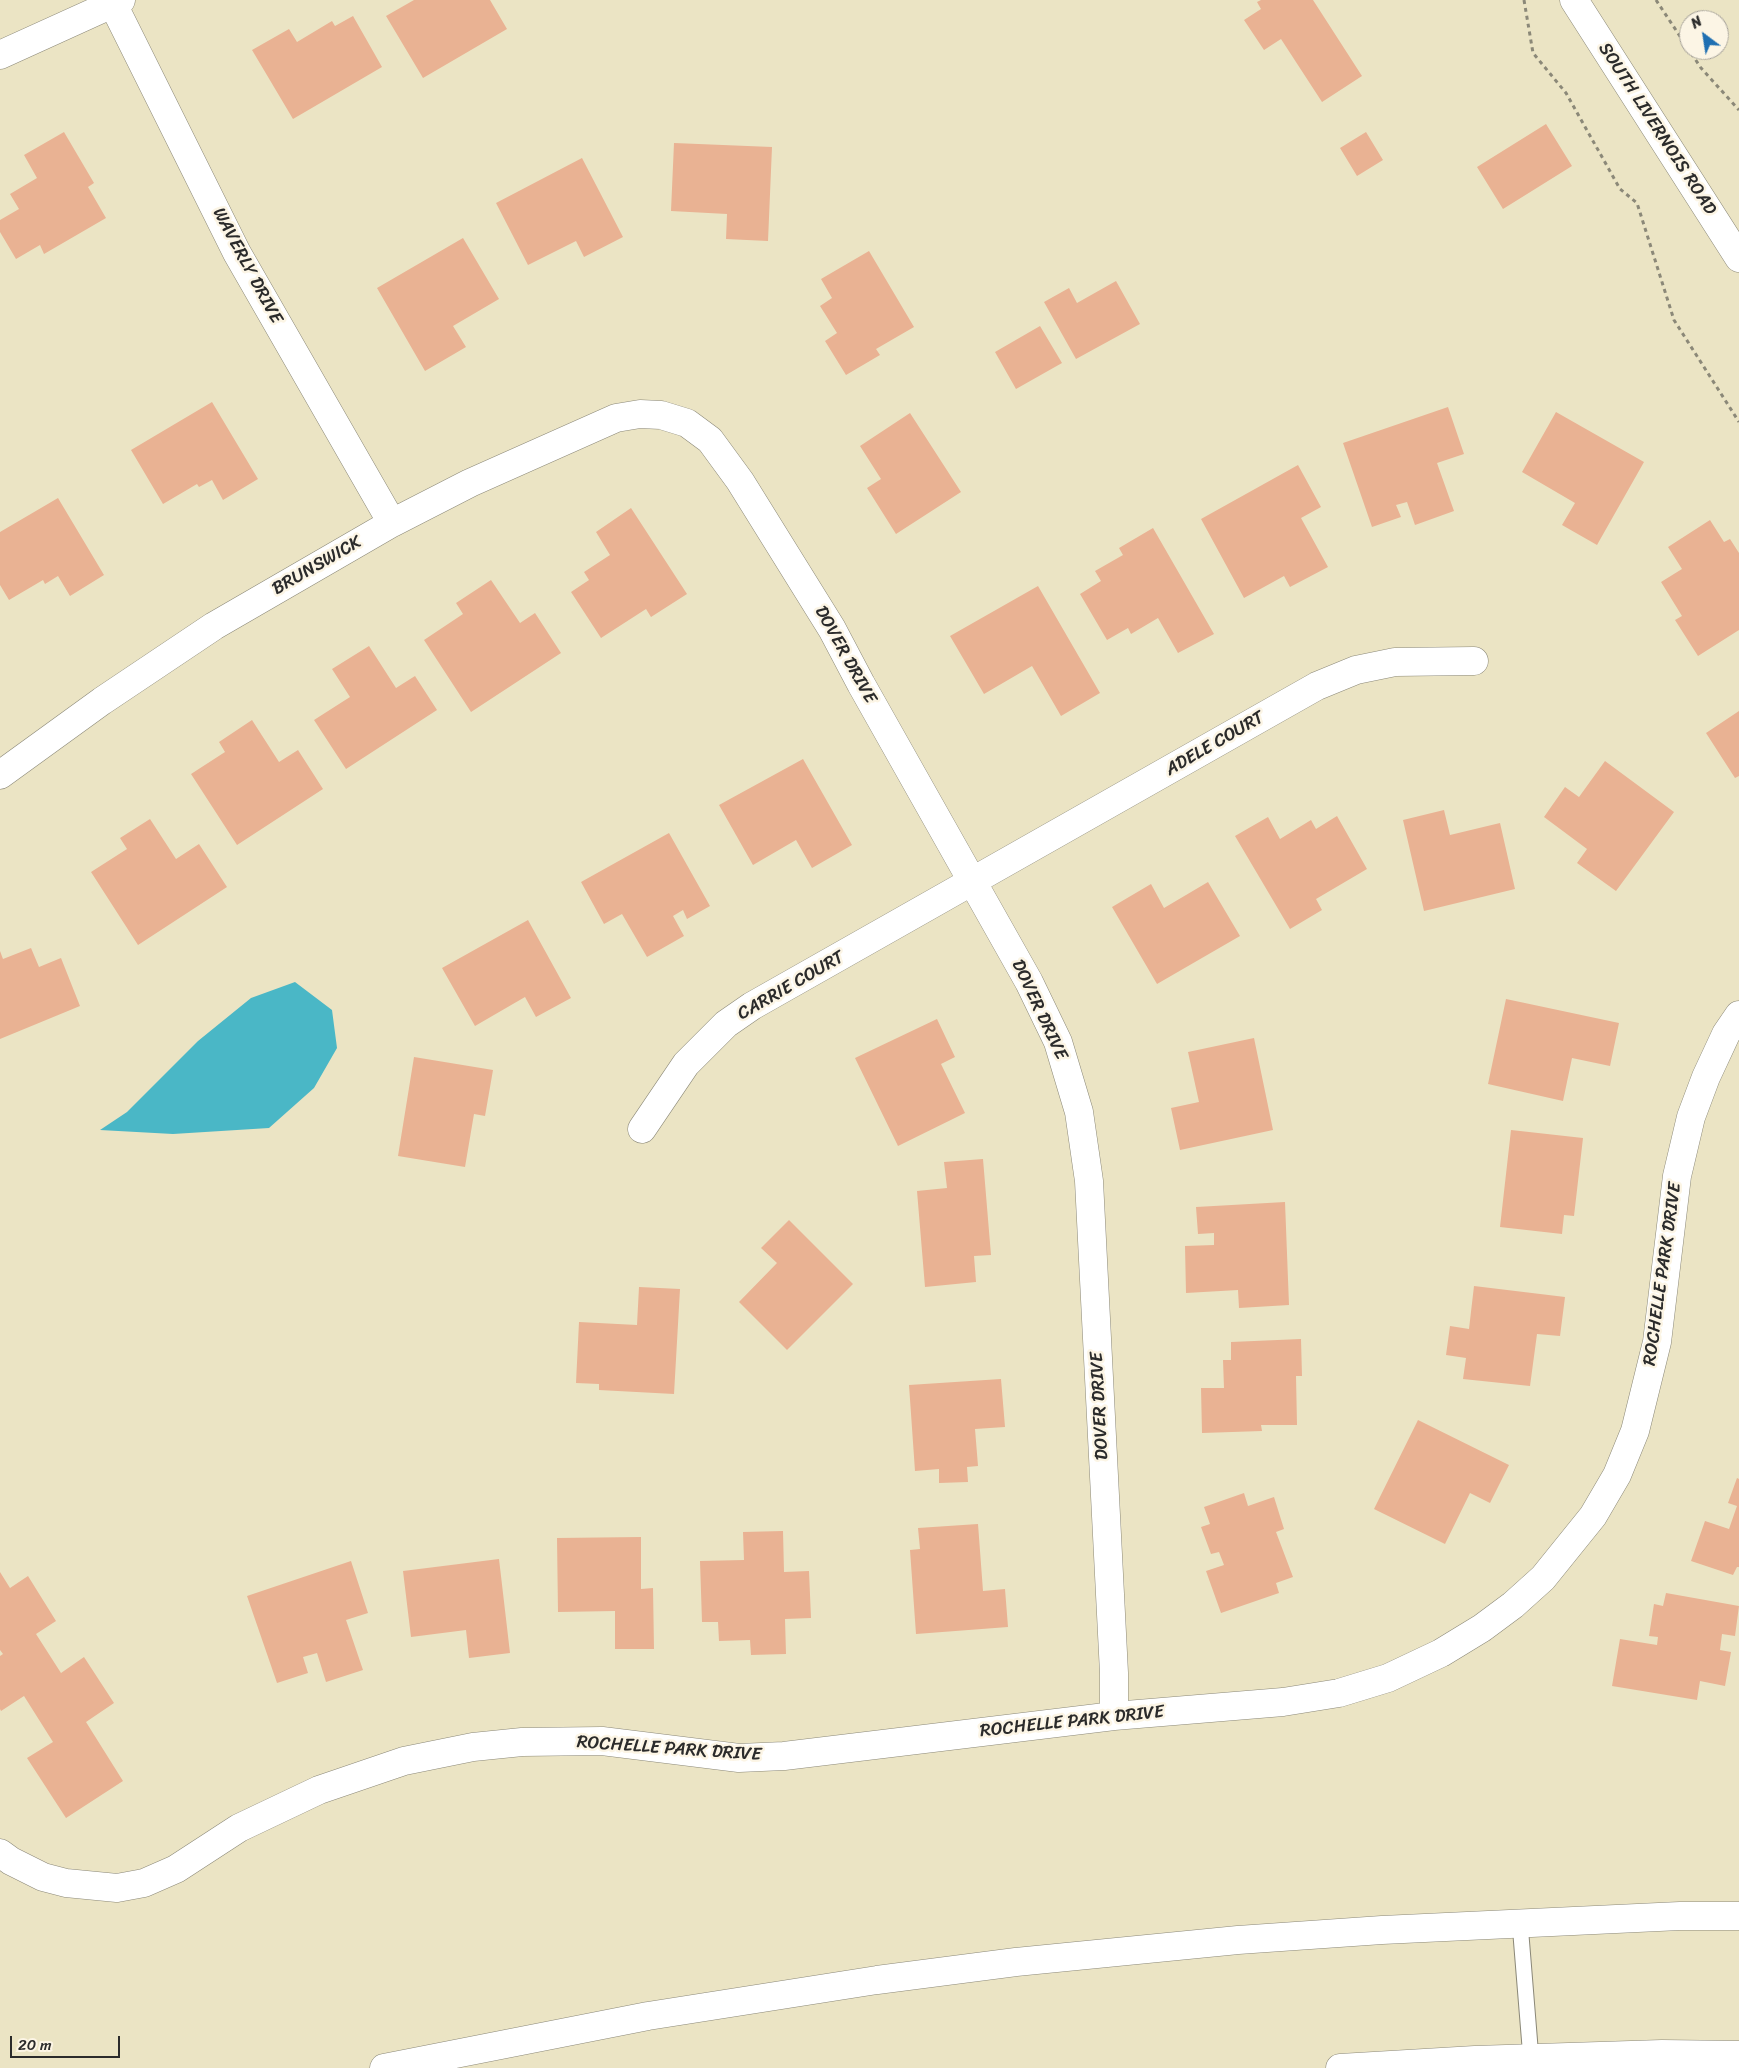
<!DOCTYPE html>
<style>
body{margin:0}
#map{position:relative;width:1739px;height:2068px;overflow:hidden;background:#ebe4c4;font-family:Sriracha,sans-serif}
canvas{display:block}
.north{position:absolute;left:1679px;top:10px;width:50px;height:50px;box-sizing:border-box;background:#fcf5e5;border:1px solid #a8a49b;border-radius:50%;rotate:329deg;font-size:14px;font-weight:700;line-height:20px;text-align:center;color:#2b2b2b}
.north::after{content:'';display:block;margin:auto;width:18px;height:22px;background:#1f6fb2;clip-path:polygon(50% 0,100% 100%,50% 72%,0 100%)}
.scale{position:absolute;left:10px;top:2036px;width:110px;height:22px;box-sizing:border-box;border:2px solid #2b2b2b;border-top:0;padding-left:6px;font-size:15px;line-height:18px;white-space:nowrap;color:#2b2b2b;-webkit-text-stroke:4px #fcf5e5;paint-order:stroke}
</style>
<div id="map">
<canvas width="1739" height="2068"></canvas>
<div class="north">N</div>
<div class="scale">20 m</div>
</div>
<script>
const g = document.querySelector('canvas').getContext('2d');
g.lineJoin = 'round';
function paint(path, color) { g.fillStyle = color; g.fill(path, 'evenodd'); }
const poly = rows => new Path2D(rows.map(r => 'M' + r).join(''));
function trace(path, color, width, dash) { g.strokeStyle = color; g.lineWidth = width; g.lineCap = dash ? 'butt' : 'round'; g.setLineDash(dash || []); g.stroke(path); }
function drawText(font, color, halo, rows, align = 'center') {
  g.font = font + ' Sriracha,sans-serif'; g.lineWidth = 5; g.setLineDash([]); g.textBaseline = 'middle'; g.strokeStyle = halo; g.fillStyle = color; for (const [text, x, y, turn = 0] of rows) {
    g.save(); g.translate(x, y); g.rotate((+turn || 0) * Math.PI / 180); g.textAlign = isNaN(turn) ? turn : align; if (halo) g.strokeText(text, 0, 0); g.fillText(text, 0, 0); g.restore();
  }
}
const water = poly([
 [295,982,332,1010,337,1048,314,1088,269,1128,173,1134,100,1130,127,1112,198,1041,251,998]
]);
const building = poly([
 [414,0,490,0,507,29,423,78,386,16],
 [1261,0,1313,0,1362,76,1322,102,1281,39,1264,50,1244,20,1261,9,1257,2],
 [353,16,382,67,293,119,252,50,289,29,297,42,332,21,335,26],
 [1546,124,1572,166,1503,209,1477,167],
 [64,132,94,183,88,187,106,218,44,254,40,245,16,259,0,232,0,220,19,209,10,194,37,178,24,155],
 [1366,132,1383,160,1357,176,1340,148],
 [674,143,772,147,768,241,726,239,727,214,671,211],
 [582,158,623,237,584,257,576,241,528,265,496,203],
 [463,238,499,299,453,326,466,347,425,371,377,288],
 [869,251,914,327,876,349,880,355,846,375,825,341,837,333,820,306,832,298,821,279],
 [1116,281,1140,324,1076,359,1044,302,1069,288,1077,303],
 [1040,326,1062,363,1016,389,995,352],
 [212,402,258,479,223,500,212,480,199,487,197,484,163,504,131,450],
 [1448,407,1464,454,1437,463,1454,511,1415,525,1407,502,1396,505,1401,517,1372,527,1343,443],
 [1556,412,1644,462,1597,545,1562,525,1575,503,1522,472],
 [910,413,961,492,896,534,867,488,881,479,860,446],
 [1298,465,1321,507,1301,518,1328,567,1290,587,1284,576,1244,598,1201,519],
 [58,498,104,575,70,596,58,576,45,584,43,580,9,600,0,585,0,532],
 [631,508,687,594,651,617,646,609,601,638,571,592,589,580,584,572,610,555,596,532],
 [1710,520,1724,542,1730,539,1739,553,1739,630,1698,656,1675,620,1682,616,1661,582,1682,569,1668,547],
 [1153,528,1214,634,1178,653,1158,618,1131,634,1128,628,1107,640,1080,594,1101,581,1095,571,1123,555,1119,548],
 [491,580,520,623,535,613,561,653,471,712,424,640,463,614,456,603],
 [1038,586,1100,693,1061,716,1032,666,984,694,950,636],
 [369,646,396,688,415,676,437,710,346,769,314,720,350,697,332,669],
 [1739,711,1739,776,1735,778,1706,733],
 [252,720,279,762,298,750,323,789,237,845,191,774,225,752,219,742],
 [803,759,852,845,812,868,796,840,753,865,719,805],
 [1605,761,1674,812,1616,891,1577,863,1587,849,1544,817,1565,787,1579,797],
 [1444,810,1450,835,1500,823,1515,889,1424,911,1403,820],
 [1337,816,1367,869,1316,899,1322,910,1290,929,1235,836,1268,817,1280,839,1311,820,1316,829],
 [150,819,176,859,199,844,227,887,138,945,91,872,127,849,120,838],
 [669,833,710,906,687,919,683,910,673,916,684,936,647,957,622,914,604,924,581,882],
 [1208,882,1240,936,1157,984,1112,907,1151,884,1164,908],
 [528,920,571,998,536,1017,525,997,475,1026,442,968],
 [31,948,39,967,61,958,80,1006,0,1039,0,951,3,959],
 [1506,999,1619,1023,1610,1066,1572,1058,1563,1101,1488,1084],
 [937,1019,955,1057,941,1064,965,1113,898,1146,855,1058],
 [1254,1038,1273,1130,1180,1150,1171,1108,1199,1102,1188,1052],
 [414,1057,493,1070,485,1116,474,1114,465,1167,398,1156],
 [1511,1130,1583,1138,1574,1216,1564,1215,1562,1234,1500,1227],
 [983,1159,991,1255,974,1256,976,1282,925,1287,917,1191,947,1188,944,1162],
 [1285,1202,1289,1305,1239,1308,1238,1290,1186,1293,1185,1246,1214,1245,1214,1233,1198,1234,1196,1207],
 [789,1220,853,1284,787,1350,739,1302,777,1263,761,1248],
 [1474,1286,1565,1297,1560,1336,1537,1334,1530,1386,1463,1379,1466,1358,1446,1355,1450,1326,1469,1329],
 [639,1287,680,1289,674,1394,599,1390,599,1384,576,1383,579,1322,637,1325],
 [1301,1339,1302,1376,1296,1376,1297,1425,1261,1425,1262,1431,1202,1433,1201,1388,1224,1388,1223,1360,1231,1360,1231,1342],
 [1001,1379,1005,1427,975,1429,978,1466,967,1467,968,1482,939,1483,939,1469,915,1471,909,1385],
 [1418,1420,1509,1465,1490,1503,1470,1493,1445,1544,1374,1509],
 [1737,1478,1739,1479,1739,1567,1737,1567,1733,1575,1691,1561,1705,1521,1729,1529,1737,1506,1728,1503],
 [1244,1493,1248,1506,1274,1497,1284,1529,1276,1532,1293,1577,1276,1583,1279,1593,1221,1613,1206,1571,1224,1565,1219,1552,1211,1554,1201,1527,1210,1524,1204,1507],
 [978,1524,983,1591,1005,1589,1008,1627,916,1634,910,1550,920,1549,918,1528],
 [783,1531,784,1572,809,1571,811,1618,785,1619,786,1654,751,1655,750,1640,719,1641,718,1622,702,1622,700,1561,744,1560,743,1532],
 [641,1537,641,1589,653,1588,654,1649,615,1649,615,1611,558,1612,557,1538],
 [499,1559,510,1653,469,1658,466,1630,411,1637,403,1571],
 [351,1561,368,1613,346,1620,363,1670,326,1682,317,1653,303,1657,308,1673,277,1683,247,1596],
 [0,1572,10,1588,28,1576,56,1621,36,1634,61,1673,84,1657,114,1703,86,1722,123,1781,66,1818,27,1758,53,1742,24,1696,1,1711,0,1709,0,1656,3,1654,0,1650],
 [1666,1593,1739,1606,1735,1636,1722,1634,1720,1650,1731,1652,1725,1686,1700,1681,1697,1700,1612,1686,1620,1639,1657,1645,1658,1637,1649,1636,1654,1604,1663,1606]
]);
const path = poly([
 [1524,0,1533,53,1566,93,1620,189,1637,203,1674,320,1739,422],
 [1656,0,1701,68,1739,110]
]);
const service = poly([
 [1520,1923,1531,2059]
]);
const minor = poly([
 [113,4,237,253,392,523],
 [0,55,121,0],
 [0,775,102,701,214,626,392,523,470,483,616,418,640,414,661,415,687,423,710,440,740,481,832,629,861,684,1029,982,1058,1042,1079,1112,1089,1181,1114,1673,1114,1716],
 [642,1129,686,1064,726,1024,752,1006,1271,712,1317,686,1356,670,1395,662,1474,661],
 [0,1853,11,1861,43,1877,66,1883,117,1888,144,1883,176,1869,239,1828,319,1790,404,1761,473,1747,522,1742,602,1741,739,1758,784,1756,1114,1716,1283,1702,1339,1693,1388,1678,1441,1653,1482,1628,1513,1605,1543,1578,1593,1516,1617,1475,1635,1431,1657,1342,1677,1176,1691,1117,1706,1077,1726,1034,1739,1015]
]);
const tertiary = poly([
 [1574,0,1739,258]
]);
const motorway = poly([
 [384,2068,648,2016,877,1980,1016,1962,1238,1940,1382,1930,1680,1916,1739,1916],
 [1340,2068,1475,2060,1662,2054,1739,2055]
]);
const streetNames = [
 ["SOUTH LIVERNOIS ROAD",1657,129,57],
 ["WAVERLY DRIVE",247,266,62],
 ["BRUNSWICK",317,566,-30],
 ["DOVER DRIVE",845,655,61],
 ["ADELE COURT",1215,744,-30],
 ["CARRIE COURT",791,986,-30],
 ["DOVER DRIVE",1039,1010,65],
 ["ROCHELLE PARK DRIVE",1663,1274,-82],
 ["DOVER DRIVE",1100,1406,-93],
 ["ROCHELLE PARK DRIVE",1072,1722,-6],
 ["ROCHELLE PARK DRIVE",669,1749,4]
];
paint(water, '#4ab7c6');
paint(building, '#e9b293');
trace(service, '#8b8878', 17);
trace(minor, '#8b8878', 29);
trace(tertiary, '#8b8878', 29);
trace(motorway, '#8b8878', 29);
trace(path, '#8b8878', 3, [4, 4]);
trace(service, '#fff', 15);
trace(minor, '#fff', 28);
trace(tertiary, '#fff', 28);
trace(motorway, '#fff', 28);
drawText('18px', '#2b2b2b', '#fcf5e5', streetNames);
</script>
